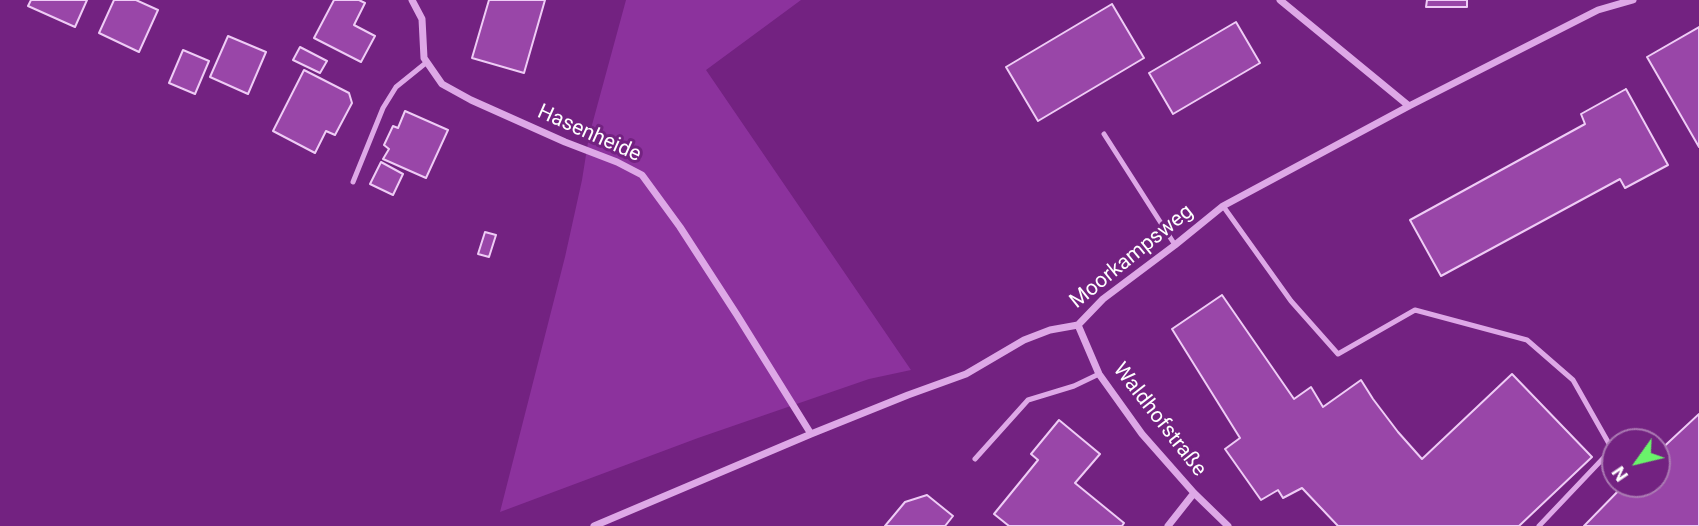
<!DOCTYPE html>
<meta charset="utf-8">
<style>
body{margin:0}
#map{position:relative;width:1699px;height:526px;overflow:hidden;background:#732281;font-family:Roboto,sans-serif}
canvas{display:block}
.north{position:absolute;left:1601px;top:428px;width:70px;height:70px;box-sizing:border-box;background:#732281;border:2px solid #ab7ab3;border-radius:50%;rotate:236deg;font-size:19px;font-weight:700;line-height:28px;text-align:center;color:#fff}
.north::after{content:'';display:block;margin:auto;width:24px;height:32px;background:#6af36b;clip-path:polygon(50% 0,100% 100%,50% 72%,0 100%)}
</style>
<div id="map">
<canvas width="1699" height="526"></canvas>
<div class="north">N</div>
</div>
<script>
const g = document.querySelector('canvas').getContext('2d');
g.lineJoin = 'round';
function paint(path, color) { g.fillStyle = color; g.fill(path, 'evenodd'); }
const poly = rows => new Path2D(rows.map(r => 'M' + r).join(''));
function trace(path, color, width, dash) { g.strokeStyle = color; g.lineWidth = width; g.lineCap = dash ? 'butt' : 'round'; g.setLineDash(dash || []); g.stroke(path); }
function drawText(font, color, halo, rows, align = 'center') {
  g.font = font + ' Roboto,sans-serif'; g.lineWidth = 6; g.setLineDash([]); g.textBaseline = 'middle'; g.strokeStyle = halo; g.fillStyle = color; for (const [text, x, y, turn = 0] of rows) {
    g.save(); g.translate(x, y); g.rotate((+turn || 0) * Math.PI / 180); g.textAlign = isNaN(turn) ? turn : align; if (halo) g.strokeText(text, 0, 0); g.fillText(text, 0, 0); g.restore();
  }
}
const green = poly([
 [626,0,801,0,706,70,911,370,869,379,698,438,500,512,565,257,582,180,589,136]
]);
const building = poly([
 [31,0,87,0,75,27,28,6,31,0],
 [114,0,136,0,158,10,139,52,99,33,114,0],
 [334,0,359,0,365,3,354,25,375,36,361,62,314,38,334,0],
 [489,0,545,0,524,73,472,58,489,0],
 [1427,0,1467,0,1467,7,1426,7,1427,0],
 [1112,4,1144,58,1038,121,1006,67,1112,4],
 [1236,22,1260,63,1173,114,1149,73,1236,22],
 [1699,27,1699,147,1647,57,1699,27],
 [228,36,266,52,248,94,210,77,228,36],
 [300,47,327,61,320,73,293,60,300,47],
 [183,50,209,61,195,94,169,83,183,50],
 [304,70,349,93,352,103,335,135,326,131,315,153,273,131,304,70],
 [1626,89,1668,165,1625,188,1620,179,1441,276,1410,220,1585,124,1581,114,1626,89],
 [405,111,448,130,426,178,383,159,389,149,384,145,393,126,398,128,405,111],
 [381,162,403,174,393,195,370,184,381,162],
 [485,232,496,235,489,257,478,254,485,232],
 [1222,295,1294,399,1311,387,1323,407,1361,380,1373,399,1398,432,1422,459,1512,374,1592,457,1519,526,1338,526,1302,488,1283,498,1278,490,1261,500,1225,449,1240,438,1172,329,1222,295],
 [1699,414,1699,526,1584,526,1625,484,1657,484,1657,453,1699,414],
 [1059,420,1100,454,1075,483,1124,523,1122,526,1009,526,994,514,1038,460,1031,454,1059,420],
 [927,495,953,516,945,526,885,526,905,502,927,495]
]);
const lane = poly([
 [1104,134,1175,245],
 [353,182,383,108,396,87,427,62],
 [1223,206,1291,301,1338,354,1415,310,1527,340,1573,380,1612,449,1539,526],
 [975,459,1028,400,1074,386,1099,374]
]);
const street = poly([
 [412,0,422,19,424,58,442,84,471,100,565,142,617,162,642,175,680,227,737,315,811,434],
 [1280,0,1409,106],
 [1078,325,1099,374,1142,434,1194,493,1228,526],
 [594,526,811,434,908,395,966,374,1024,340,1050,330,1078,325,1103,299,1175,245,1223,206,1409,106,1598,10,1633,0],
 [1168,526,1194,493]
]);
const streetNames = [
 ["Hasenheide",589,134,24],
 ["Moorkampsweg",1132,257,-39],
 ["Waldhofstraße",1159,420,52]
];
paint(green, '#8c329d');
paint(building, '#9946a8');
trace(building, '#efccf6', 2);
trace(lane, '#dea8e7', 5);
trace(street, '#dea8e7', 7);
drawText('21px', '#fff', '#732281', streetNames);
</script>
